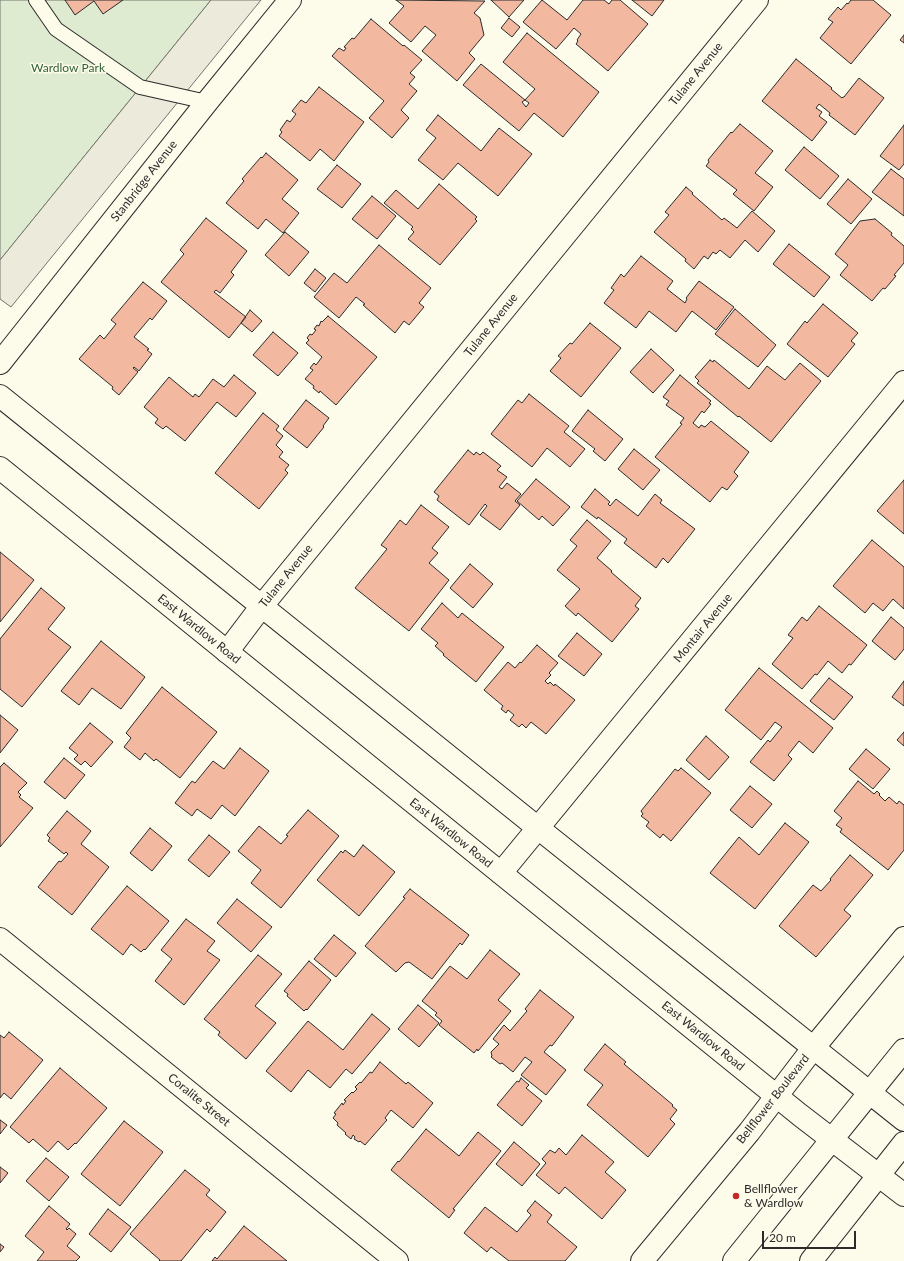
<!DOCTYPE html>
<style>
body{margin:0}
#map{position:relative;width:904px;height:1261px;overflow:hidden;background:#fdfbea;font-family:Lato,sans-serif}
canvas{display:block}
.scale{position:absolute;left:762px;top:1231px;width:94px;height:18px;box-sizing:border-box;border:2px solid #2b2b2b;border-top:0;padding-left:5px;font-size:12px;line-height:14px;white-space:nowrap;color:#2b2b2b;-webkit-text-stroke:3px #fdfbea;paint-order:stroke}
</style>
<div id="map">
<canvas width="904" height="1261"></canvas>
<div class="scale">20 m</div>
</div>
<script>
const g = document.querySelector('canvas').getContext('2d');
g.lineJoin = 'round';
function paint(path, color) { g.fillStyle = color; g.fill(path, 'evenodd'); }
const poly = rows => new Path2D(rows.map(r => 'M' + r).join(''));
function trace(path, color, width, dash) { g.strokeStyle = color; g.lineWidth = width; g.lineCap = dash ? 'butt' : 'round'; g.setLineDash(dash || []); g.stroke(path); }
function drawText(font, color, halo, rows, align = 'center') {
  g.font = font + ' Lato,sans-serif'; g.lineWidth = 3; g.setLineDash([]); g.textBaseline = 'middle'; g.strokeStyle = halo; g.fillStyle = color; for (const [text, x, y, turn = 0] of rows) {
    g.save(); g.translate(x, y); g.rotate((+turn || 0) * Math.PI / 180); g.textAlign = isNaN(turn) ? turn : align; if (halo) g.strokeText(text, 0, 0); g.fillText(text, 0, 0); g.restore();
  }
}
const green = poly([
 [0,0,211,0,0,260,0,0]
]);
const parking = poly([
 [211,0,261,0,11,307,0,299,0,260,211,0]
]);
const building = poly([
 [65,0,123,0,103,14,94,1,75,15,65,0],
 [396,0,485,1,474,13,480,18,484,35,469,53,475,59,457,81,422,51,436,35,425,26,411,42,389,23,404,6,396,0],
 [491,0,524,0,509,17,491,0],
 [542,0,567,20,583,0,604,0,609,4,612,0,620,0,648,24,608,71,576,44,578,41,577,40,581,34,574,28,556,49,523,22,542,0],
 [632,0,664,0,652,16,632,0],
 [851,0,873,0,891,15,851,64,820,38,833,22,828,19,838,7,841,10,847,3,848,4,851,0],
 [509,18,520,27,512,37,501,28,509,18],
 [371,19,403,46,404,45,422,60,410,73,415,77,409,84,417,91,401,110,409,118,392,138,369,118,384,101,332,56,339,48,344,51,346,48,344,47,352,38,354,39,371,19],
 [527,33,599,92,563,137,534,113,519,131,463,85,481,64,525,100,522,102,526,107,529,103,525,100,535,89,503,62,527,33],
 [904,35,904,43,900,40,904,35],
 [796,59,832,88,831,89,842,98,843,97,844,97,859,78,884,98,855,135,829,115,830,113,819,104,816,108,822,112,819,116,827,122,812,141,762,101,796,59],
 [319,87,364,122,334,161,320,149,310,161,279,136,282,132,280,130,287,120,290,122,296,114,292,111,301,100,306,103,319,87],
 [438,115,481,151,499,128,532,154,498,196,458,163,443,180,418,160,436,138,426,130,438,115],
 [740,124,773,151,755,173,773,187,754,211,733,194,737,190,706,166,709,162,708,160,731,132,732,133,740,124],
 [904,125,904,164,899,170,880,156,904,125],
 [804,147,839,176,820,199,785,170,804,147],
 [266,153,298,180,282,199,299,213,283,233,266,219,258,229,226,203,244,181,242,179,261,157,262,158,266,153],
 [337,165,361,184,342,208,317,189,337,165],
 [891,169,904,179,904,216,872,192,891,169],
 [848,179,872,199,851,224,827,204,848,179],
 [439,184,477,217,475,219,477,221,440,265,408,239,414,232,411,229,413,227,384,203,396,190,418,209,439,184],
 [686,187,693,193,692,194,722,220,724,218,737,228,752,211,775,231,758,252,745,240,730,258,720,250,716,254,713,252,708,259,704,256,694,269,685,261,686,259,654,232,669,215,665,212,686,187],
 [372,196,396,216,377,239,352,219,372,196],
 [206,218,247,251,231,272,234,275,220,293,216,290,214,292,246,317,229,338,161,282,184,254,180,250,206,218],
 [875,219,892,233,891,235,904,246,904,263,894,275,896,276,885,289,883,288,872,301,840,275,848,265,835,254,860,221,875,219],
 [285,232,309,252,289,276,265,255,285,232],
 [789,244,830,277,814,297,773,264,789,244],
 [379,245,431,288,419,303,424,307,409,325,404,321,395,333,363,305,365,304,356,297,339,318,314,297,334,273,347,283,379,245],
 [641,256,673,281,667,289,685,303,687,299,686,298,699,281,734,307,716,330,692,311,676,332,649,311,636,328,604,303,614,290,611,288,621,274,624,277,641,256],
 [315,269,326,278,315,292,304,283,315,269],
 [143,282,167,301,152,320,150,318,134,337,149,349,147,350,152,354,139,371,134,367,133,368,138,372,119,395,112,389,113,387,79,359,100,335,104,339,116,324,111,320,143,282],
 [823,304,858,333,851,341,855,344,828,377,787,344,805,321,807,323,823,304],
 [735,309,776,345,758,367,715,334,735,309],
 [250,310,262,321,252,332,241,323,250,310],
 [328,316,377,357,336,405,320,391,319,393,313,388,314,386,305,379,313,370,310,368,314,363,316,365,322,357,306,343,309,340,307,338,310,334,312,335,316,330,314,329,317,325,319,326,321,321,322,322,328,316],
 [590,323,621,348,581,397,550,371,561,358,558,356,570,343,572,344,590,323],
 [273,332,298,353,278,376,253,355,273,332],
 [651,349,674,370,653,393,630,372,651,349],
 [710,360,713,362,714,360,749,389,767,366,785,380,800,363,821,381,771,442,739,416,738,417,697,383,699,381,695,377,710,360],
 [234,375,256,393,236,417,217,402,185,441,166,426,163,429,155,423,158,419,144,407,169,377,193,397,195,394,199,397,213,379,224,387,234,375],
 [680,375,711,401,709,403,711,404,704,413,702,411,693,423,699,428,701,425,705,427,711,421,749,452,734,472,738,476,727,490,722,487,710,502,655,457,682,424,680,423,684,418,666,405,669,401,663,397,680,375],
 [529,394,569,426,564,432,585,449,570,467,547,448,532,467,491,434,518,400,522,403,529,394],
 [306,400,329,418,323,426,324,427,307,448,283,429,306,400],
 [588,410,623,439,605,461,593,451,595,449,572,431,588,410],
 [263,413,279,426,276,430,283,436,276,445,283,452,279,457,289,465,285,470,288,473,259,509,215,473,263,413],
 [634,449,660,470,643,490,618,469,634,449],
 [468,450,474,455,476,452,480,455,483,452,501,466,497,470,507,477,499,487,502,489,507,483,521,494,515,501,520,505,500,530,480,515,487,506,485,504,469,525,437,500,439,496,434,492,468,450],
 [536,479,570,507,553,526,542,516,539,520,517,501,536,479],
 [904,480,904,534,877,511,904,480],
 [595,489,610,502,608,504,610,506,616,499,638,516,655,494,662,500,660,503,695,529,668,563,663,558,656,568,624,543,627,539,598,517,597,519,581,507,595,489],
 [421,505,449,527,432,548,438,553,429,563,449,580,409,631,355,588,387,549,381,545,400,520,406,525,421,505],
 [587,520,611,541,597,558,612,571,611,572,641,598,635,606,639,609,612,642,578,613,576,616,565,606,580,589,557,570,577,546,570,540,587,520],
 [872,540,904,567,904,609,893,599,883,611,873,603,865,613,833,586,872,540],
 [0,552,34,580,0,622,0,552],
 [470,564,493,584,473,608,450,588,470,564],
 [41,588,65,608,48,629,71,647,22,707,0,689,0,639,41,588],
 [442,603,458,618,462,613,504,647,476,682,443,655,444,654,435,646,438,643,421,629,442,603],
 [819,606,867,645,851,665,849,664,842,673,828,661,817,675,815,674,802,689,772,664,793,638,788,635,802,617,807,621,819,606],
 [891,617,904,628,904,649,895,660,872,641,891,617],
 [577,633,602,654,584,676,558,656,577,633],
 [101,641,145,677,121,709,92,688,79,705,61,691,101,641],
 [537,645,558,663,549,673,551,675,545,681,548,684,550,682,554,686,555,684,575,700,546,734,531,722,526,728,522,724,519,727,510,720,514,715,508,710,506,713,501,709,503,706,484,690,508,662,515,668,520,662,521,663,537,645],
 [759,668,833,728,813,753,799,741,788,755,792,759,774,781,750,762,768,740,770,742,782,727,775,722,761,740,725,710,759,668],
 [829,678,853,697,834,720,810,701,829,678],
 [904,681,904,706,892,697,904,681],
 [162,687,217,732,180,778,156,759,154,761,145,753,140,760,124,747,131,738,126,733,162,687],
 [0,715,18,730,0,753,0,715],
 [90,723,113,742,91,767,85,761,81,765,74,759,78,755,69,748,90,723],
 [904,732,904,746,897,740,904,732],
 [706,736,729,757,709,780,686,760,706,736],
 [240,748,269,771,235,816,222,805,211,819,197,809,192,816,175,803,192,781,195,783,213,761,224,769,240,748],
 [866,749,890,769,873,789,849,769,866,749],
 [64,758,85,775,65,799,44,782,64,758],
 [4,763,27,783,18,792,21,795,19,797,33,808,0,847,0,767,4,763],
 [681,768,711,793,671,841,663,834,660,838,646,826,649,822,641,816,643,814,641,811,675,769,678,771,681,768],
 [858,781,874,794,877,791,880,794,879,795,885,801,889,797,897,804,899,801,904,805,904,850,888,870,840,832,842,829,836,825,842,818,834,811,858,781],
 [750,786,772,804,752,828,730,810,750,786],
 [308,810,339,836,281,908,251,883,261,870,238,851,259,826,281,844,288,836,286,835,308,810],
 [67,811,91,831,81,844,109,867,72,915,38,887,59,861,61,862,68,854,66,852,64,854,48,841,50,838,47,835,67,811],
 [785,823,809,842,755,909,710,873,739,837,759,855,785,823],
 [150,828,172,846,152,871,130,853,150,828],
 [209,835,230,852,209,877,188,860,209,835],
 [363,845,395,872,359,916,317,880,341,851,343,853,345,850,354,857,363,845],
 [850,855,873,875,844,910,851,916,816,957,779,926,813,885,821,891,831,880,830,879,850,855],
 [127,886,169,921,145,950,144,949,141,952,131,944,123,955,91,929,127,886],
 [410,889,469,935,462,945,460,943,432,979,409,962,405,963,396,972,365,946,405,898,403,897,410,889],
 [237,899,272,927,251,952,217,923,237,899],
 [186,919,215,941,207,951,220,960,184,1005,155,981,172,959,161,950,186,919],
 [334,935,356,953,336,977,314,959,334,935],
 [490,950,520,974,498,1000,511,1011,478,1051,477,1049,474,1053,439,1025,442,1021,435,1015,437,1013,422,1001,450,966,467,979,490,950],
 [258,955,282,974,255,1006,276,1023,246,1059,218,1035,220,1032,204,1019,258,955],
 [309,961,331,980,307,1010,306,1009,304,1011,287,996,288,994,284,991,309,961],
 [540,990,574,1017,552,1046,550,1045,544,1052,566,1070,546,1095,521,1075,532,1062,525,1057,513,1072,502,1063,500,1064,491,1057,492,1056,491,1052,499,1044,493,1039,504,1025,510,1031,527,1011,525,1009,540,990],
 [418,1005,439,1023,419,1047,398,1029,418,1005],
 [372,1014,390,1029,352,1074,346,1069,330,1088,308,1070,291,1092,266,1071,308,1021,343,1050,372,1014],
 [9,1032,43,1060,11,1099,4,1093,0,1098,0,1035,4,1038,9,1032],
 [605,1044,626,1062,624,1064,673,1105,672,1106,677,1110,670,1119,675,1124,648,1157,587,1105,603,1085,584,1070,605,1044],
 [380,1062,406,1084,408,1082,433,1103,413,1128,391,1110,385,1118,387,1120,365,1145,360,1141,359,1142,354,1139,355,1137,353,1135,351,1139,345,1134,346,1133,337,1125,338,1123,333,1118,336,1114,334,1113,342,1103,343,1105,346,1101,344,1100,352,1092,353,1093,357,1089,355,1087,360,1082,361,1083,370,1072,372,1073,380,1062],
 [60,1068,107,1108,76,1144,75,1143,68,1150,58,1141,48,1152,33,1139,29,1143,10,1127,60,1068],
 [521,1078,529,1085,526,1088,542,1101,522,1126,497,1105,517,1081,519,1082,521,1078],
 [0,1120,7,1125,0,1134,0,1120],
 [124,1121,163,1152,120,1206,81,1174,124,1121],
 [426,1129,459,1156,478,1132,501,1151,453,1209,455,1210,449,1218,391,1170,398,1161,399,1162,426,1129],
 [582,1135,614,1162,605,1172,626,1190,602,1219,565,1187,559,1194,536,1175,546,1163,542,1159,550,1150,555,1153,559,1148,566,1155,582,1135],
 [514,1142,540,1164,522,1186,496,1164,514,1142],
 [46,1158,69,1177,49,1201,26,1181,46,1158],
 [0,1167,8,1173,0,1183,0,1167],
 [185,1170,210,1190,206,1195,226,1212,210,1232,207,1229,181,1261,159,1261,160,1260,130,1234,185,1170],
 [535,1201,552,1215,547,1222,577,1247,565,1261,509,1261,491,1247,487,1252,464,1233,485,1207,517,1232,531,1215,527,1211,535,1201],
 [49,1206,70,1224,66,1229,67,1230,69,1228,76,1234,67,1246,80,1257,76,1261,37,1261,44,1252,25,1236,49,1206],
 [108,1209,131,1227,111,1252,89,1234,108,1209],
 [244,1226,287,1261,212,1261,215,1257,217,1259,244,1226],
 [0,1244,4,1247,0,1252,0,1244]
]);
const service = poly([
 [36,0,56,29,140,87,207,102]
]);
const minor = poly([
 [0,363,207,102,290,0],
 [227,652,261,607,757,0],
 [501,873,904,382],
 [0,939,397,1261],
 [642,1261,749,1132,814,1047,904,938]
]);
const secondary = poly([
 [0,396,538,828,904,1120],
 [0,468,800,1115,904,1195],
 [734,1261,904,1050],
 [811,1261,904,1143]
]);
const markers = [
 [736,1196,4,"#c62828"]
];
const parkNames = [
 ["Wardlow Park",68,68]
];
const streetNames = [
 ["Tulane Avenue",696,74,-51],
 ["Stanbridge Avenue",144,181,-52],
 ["Tulane Avenue",491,325,-51],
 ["Tulane Avenue",286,576,-51],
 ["Montair Avenue",703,628,-51],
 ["East Wardlow Road",199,629,39],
 ["East Wardlow Road",451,833,39],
 ["East Wardlow Road",703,1036,39],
 ["Bellflower Boulevard",773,1099,-52],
 ["Coralite Street",199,1100,39]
];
const poiNames = [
 ["Bellflower",744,1189],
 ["& Wardlow",744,1203]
];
paint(green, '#deebd1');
trace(green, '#74746e', 1);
paint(parking, '#eceadb');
trace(parking, '#74746e', 1);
paint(building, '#f2b8a0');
trace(building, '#2b2b2b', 1);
trace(service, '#2b2b2b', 16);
trace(minor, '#2b2b2b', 24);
trace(secondary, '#2b2b2b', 24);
trace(service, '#fdfbea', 14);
trace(minor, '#fdfbea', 22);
trace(secondary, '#fdfbea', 22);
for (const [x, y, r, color] of markers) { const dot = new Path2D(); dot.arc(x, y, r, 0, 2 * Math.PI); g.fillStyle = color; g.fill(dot); trace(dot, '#fdfbea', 1.5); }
drawText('12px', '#34623c', '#fdfbea', parkNames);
drawText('12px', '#2b2b2b', '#fdfbea', streetNames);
drawText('12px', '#2b2b2b', '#fdfbea', poiNames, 'left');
</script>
